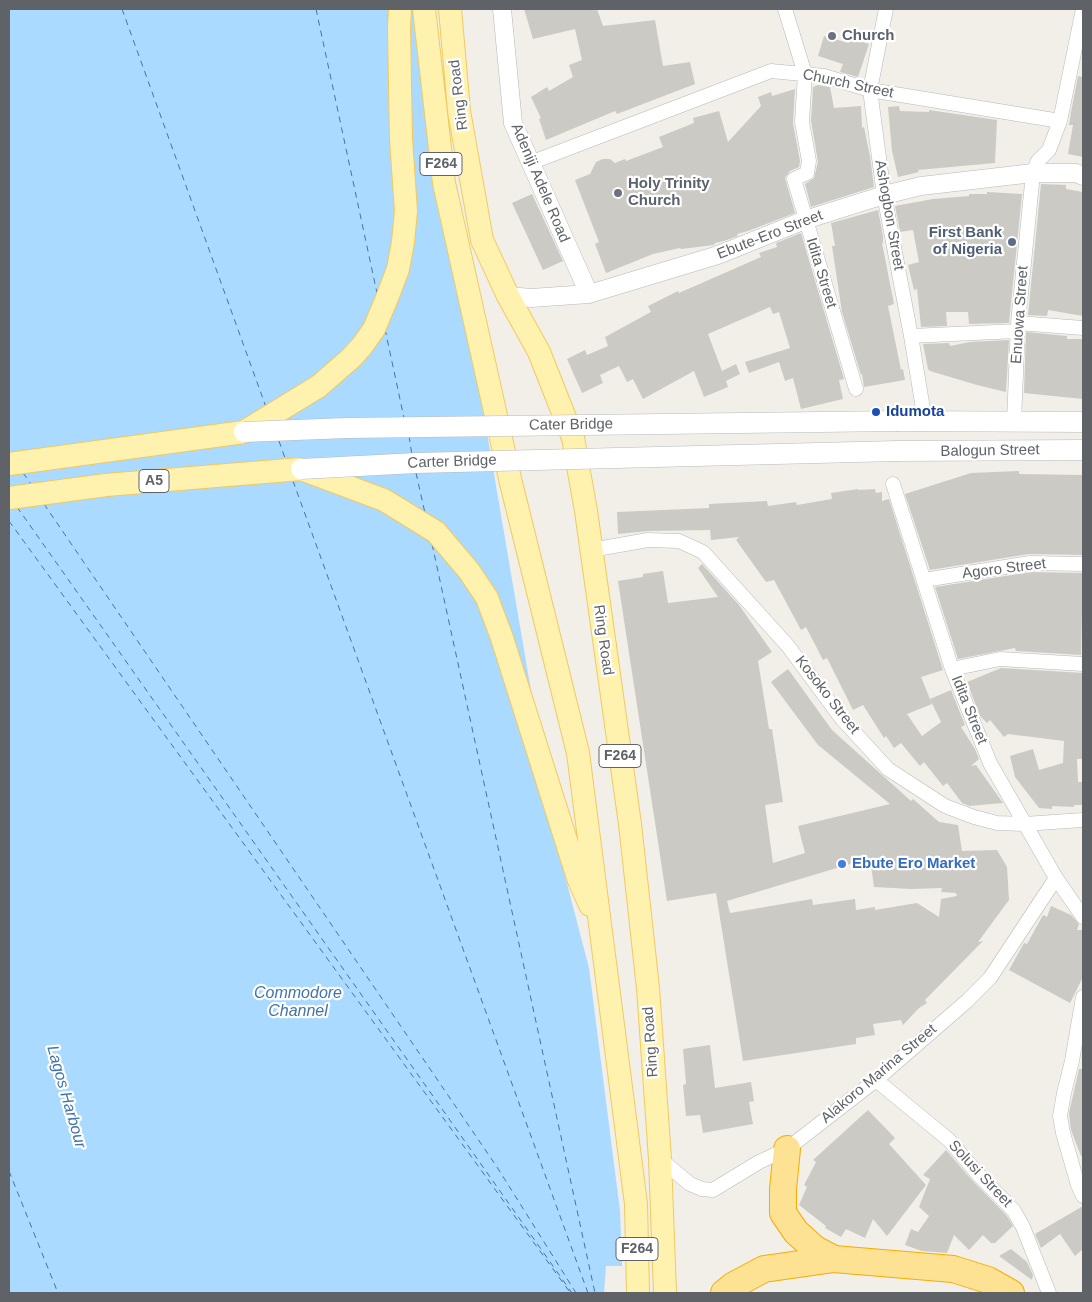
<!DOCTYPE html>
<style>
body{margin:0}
#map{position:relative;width:1092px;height:1302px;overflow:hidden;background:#f1efe8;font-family:Helvetica,sans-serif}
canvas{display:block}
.frame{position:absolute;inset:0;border:10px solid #5f6368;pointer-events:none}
</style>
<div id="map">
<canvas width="1092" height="1302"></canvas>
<div class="frame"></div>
</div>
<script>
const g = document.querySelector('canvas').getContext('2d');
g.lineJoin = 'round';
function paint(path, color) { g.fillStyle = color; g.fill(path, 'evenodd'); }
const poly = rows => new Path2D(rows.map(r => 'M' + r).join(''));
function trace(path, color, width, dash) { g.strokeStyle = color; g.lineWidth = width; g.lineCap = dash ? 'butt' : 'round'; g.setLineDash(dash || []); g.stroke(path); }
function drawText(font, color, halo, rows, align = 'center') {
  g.font = font + ' Helvetica,sans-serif'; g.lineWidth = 4.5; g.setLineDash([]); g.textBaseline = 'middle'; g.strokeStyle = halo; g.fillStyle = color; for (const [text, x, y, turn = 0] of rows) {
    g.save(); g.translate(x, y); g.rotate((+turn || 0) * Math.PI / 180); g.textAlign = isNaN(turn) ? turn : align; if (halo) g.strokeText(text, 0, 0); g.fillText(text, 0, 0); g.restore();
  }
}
const water = poly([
 [9,9,420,9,452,228,558,849,589,968,620,1211,622,1266,606,1266,604,1293,9,1293]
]);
const ferry = poly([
 [122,9,266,407],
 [316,9,377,293],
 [385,329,404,418],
 [409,436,412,455],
 [279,441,286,461],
 [23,473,31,484],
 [416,473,425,513],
 [293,481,588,1293],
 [44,504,497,1167,576,1293],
 [17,507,572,1293],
 [9,521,569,1291],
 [432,544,595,1293],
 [9,1171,58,1293]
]);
const building = poly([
 [524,9,597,9,603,26,655,20,663,66,690,62,695,84,617,114,615,111,546,140,539,119,541,118,531,97,547,87,549,91,573,77,569,65,582,60,575,29,533,39],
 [824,36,849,43,851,38,869,44,858,77,840,72,843,64,818,56],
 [1078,76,1083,77,1083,157,1068,154,1073,125,1069,125,1071,112],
 [818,85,830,87,834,108,861,106,862,128,864,127,870,156,874,187,811,207,805,184,814,178,818,162,811,121,813,87],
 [795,89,793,123,800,161,799,167,790,171,785,178,795,213,748,231,737,234,738,236,724,241,715,243,714,245,681,249,680,248,653,254,606,273,595,244,599,242,575,180,590,174,596,162,603,159,610,159,615,163,625,159,626,161,663,147,659,137,694,123,693,118,719,111,728,142,761,106,758,97,771,92,772,96],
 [899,106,900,111,929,112,929,110,997,120,995,163,918,170,919,172,898,177,892,151,888,107],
 [1041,184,1066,185,1066,189,1083,192,1083,316,1048,310,1047,316,1028,315],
 [987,192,1022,194,1009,323,969,324,968,312,946,312,947,326,921,327,917,289,914,290,908,265,919,262,913,230,900,232,895,206,933,199,969,196,969,194,987,194],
 [532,194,563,261,543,270,512,203],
 [878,210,883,236,883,243,882,243,894,304,888,306,901,370,903,369,905,380,864,387,862,374,861,375,842,312,832,246,835,246,831,223],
 [801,233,844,379,839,380,843,399,801,409,793,378,785,381,779,362,749,373,745,362,790,348,779,312,773,314,770,307,708,334,722,371,736,364,740,374,726,381,728,387,704,397,694,371,643,399,633,379,627,382,619,366,600,375,603,383,582,393,567,359,585,350,587,355,608,346,605,337,651,312,648,306,678,291,679,293,761,257,759,253,777,247,776,243],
 [1026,332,1067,336,1067,339,1083,339,1083,399,1024,393],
 [1009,340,1006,392,977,385,930,371,928,369,923,344,949,343,950,346,970,342],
 [1019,471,1019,474,1083,475,1083,555,1029,554,930,570,905,494,971,473],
 [858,489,858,490,875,489,876,493,882,492,882,501,889,499,943,670,921,677,932,704,907,714,922,736,941,722,930,699,951,690,965,725,961,727,975,749,979,759,971,766,976,765,1003,803,969,806,962,803,947,783,943,786,924,762,920,766,901,743,894,748,886,736,884,738,863,705,853,710,827,658,823,660,806,627,801,630,774,580,766,582,736,540,739,537,711,540,710,530,648,531,618,534,617,512,709,508,709,504,767,501,768,506,796,502,797,505,832,499,831,493],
 [702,564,739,605,772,652,758,661,769,729,772,729,783,802,765,805,773,863,805,853,798,826,890,804,818,745,771,682,788,669,832,730,911,801,913,799,939,822,958,825,962,851,997,850,1007,867,1009,900,978,942,983,941,925,1000,927,1003,919,1008,903,1025,901,1020,873,1024,875,1035,856,1038,856,1044,743,1061,716,893,667,901,618,581,643,577,643,574,663,571,668,603,718,597,698,568],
 [870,858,874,887,911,889,942,888,941,892,956,893,957,896,941,899,939,917,917,903,875,910,875,907,856,910,855,899,813,905,812,899,730,913,727,901],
 [1031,572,1083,573,1081,655,1016,651,1015,648,958,659,935,587],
 [1001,668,1083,673,1083,759,1077,759,1078,782,1083,782,1083,805,1074,805,1074,807,1052,806,1052,809,1039,808,1015,777,1010,756,1033,749,1039,770,1063,763,1064,741,1008,734,1004,737,990,720,987,723,980,716,967,682],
 [1051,906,1071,915,1079,924,1077,930,1083,930,1083,977,1070,1003,1009,970,1024,943,1027,944,1043,915,1047,917],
 [710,1045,715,1088,751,1082,754,1101,749,1102,753,1124,703,1133,700,1115,686,1116,683,1085,686,1084,683,1049],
 [1079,1069,1083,1069,1083,1155,1081,1156,1071,1130,1069,1113],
 [868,1110,895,1138,889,1144,926,1185,887,1236,873,1219,865,1238,846,1229,841,1237,825,1228,826,1226,799,1205,807,1187,804,1185,816,1162,813,1160],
 [946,1150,971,1179,1007,1216,1013,1226,995,1243,991,1243,983,1235,969,1250,954,1235,947,1253,922,1251,905,1245,911,1229,918,1232,929,1216,919,1207,930,1179,923,1175],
 [1083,1206,1083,1249,1075,1256,1060,1234,1041,1248,1035,1234],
 [1011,1249,1027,1262,1033,1275,1032,1280,999,1256]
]);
const minor = poly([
 [785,9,805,74,802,122,809,161,807,173,794,179,856,389],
 [886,9,870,90,884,195,911,336,925,421],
 [530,163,771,71,824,76,870,90,1060,121],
 [1018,323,1083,328],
 [911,336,1017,331],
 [1014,422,1018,323,1033,173,1038,161,1049,150,1060,121,1083,9],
 [893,484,952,669,990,763,1056,878,1083,917],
 [591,550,648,540,679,541,703,552,788,646,842,719,888,769,945,806,974,817,997,823,1024,824,1083,820],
 [924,580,1030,563,1083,564],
 [952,669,1000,659,1083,664],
 [1083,997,1072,1061,1064,1093,1060,1116,1063,1133,1078,1185,1083,1196],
 [876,1080,949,1140,977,1173,1014,1211,1023,1227,1049,1293],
 [660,1159,690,1184,702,1189,713,1190,759,1162,787,1149,876,1080,967,1001,990,978,1056,878]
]);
const tertiary = poly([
 [502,9,513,123,589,294],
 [508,296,531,298,589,294,718,255,805,220,884,195,921,186,1033,173,1076,173,1083,176]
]);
const secondary = poly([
 [898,421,1083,422],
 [897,451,1083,450]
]);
const primary = poly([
 [424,9,444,183,511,483,578,753,636,1204,638,1293],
 [450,9,459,111,482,240,508,296,539,352,573,438,586,511,630,824,648,988,660,1159,665,1293],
 [9,464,244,432,319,386,351,358,362,346,374,329,387,298,398,269,403,242,406,211,401,139,399,28,400,9],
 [9,498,106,485,301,469,384,500,436,532,469,571,487,598,502,638,578,878,590,905]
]);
const motorway = poly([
 [787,1149,783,1189,783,1213,796,1232,815,1249,834,1259],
 [724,1293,734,1285,764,1269,834,1259,953,1269,988,1280,1011,1293]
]);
const secondaryBridge = poly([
 [244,432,347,428,898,421],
 [301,469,416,463,897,451]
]);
const markers = [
 [832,36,5,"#6b7280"],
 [618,193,5,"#6b7280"],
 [1012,242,5,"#5c6f8a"],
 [876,412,5,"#1a4fb4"],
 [842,864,5,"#3f7fe0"]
];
const shields = [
 [441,164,42],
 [154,481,30],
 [620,756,42],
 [637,1249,42]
];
const shieldNames = [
 ["F264",441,164],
 ["A5",154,481],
 ["F264",620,756],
 ["F264",637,1249]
];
const worshipNames = [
 ["Church",842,36],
 ["Holy Trinity",628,184],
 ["Church",628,201]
];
const streetNames = [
 ["Church Street",848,84,12],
 ["Ring Road",459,95,-97],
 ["Adeniji Adele Road",540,183,67],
 ["Ashogbon Street",889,215,80],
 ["Ebute-Ero Street",770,235,-21],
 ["Idita Street",821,273,73],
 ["Enuowa Street",1020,315,-86],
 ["Cater Bridge",571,425,-1],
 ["Balogun Street",990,451,-1],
 ["Carter Bridge",452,462,-2],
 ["Agoro Street",1004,569,-7],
 ["Ring Road",603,640,82],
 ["Kosoko Street",827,695,52],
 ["Idita Street",969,710,68],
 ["Ring Road",651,1042,-94],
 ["Alakoro Marina Street",879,1074,-40],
 ["Solusi Street",980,1174,47]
];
const serviceNames = [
 ["First Bank",1002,233],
 ["of Nigeria",1002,250]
];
const transitNames = [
 ["Idumota",886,412]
];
const shopNames = [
 ["Ebute Ero Market",852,864]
];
const waterNames = [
 ["Commodore",298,994],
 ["Channel",298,1012],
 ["Lagos Harbour",66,1097,74]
];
paint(water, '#aadaff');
trace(ferry, '#4174aa', 1, [6, 5]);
paint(building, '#cccac5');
trace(minor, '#b5b8bc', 15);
trace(tertiary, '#b5b8bc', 19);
trace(secondary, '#b6babf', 21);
trace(primary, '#f2c960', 24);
trace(motorway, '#f9ab00', 28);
trace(minor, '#fff', 14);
trace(tertiary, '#fff', 18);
trace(secondary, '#fff', 20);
trace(primary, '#fff2af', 22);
trace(motorway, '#fde293', 26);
trace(secondaryBridge, '#b6babf', 21, []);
trace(secondaryBridge, '#fff', 20);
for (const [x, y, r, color] of markers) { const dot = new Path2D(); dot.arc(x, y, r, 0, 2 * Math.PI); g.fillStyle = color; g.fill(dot); trace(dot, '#fff', 2); }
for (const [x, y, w] of shields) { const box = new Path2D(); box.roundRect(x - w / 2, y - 11.5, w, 23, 4); g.fillStyle = '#fff'; g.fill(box); trace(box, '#5f6368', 1); }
drawText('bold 14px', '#5f6368', null, shieldNames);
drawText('bold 15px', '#5b616d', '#fff', worshipNames, 'left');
drawText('15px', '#5f6368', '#fff', streetNames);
drawText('bold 15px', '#4e5e75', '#fff', serviceNames, 'right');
drawText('bold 15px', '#164399', '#fff', transitNames, 'left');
drawText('bold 15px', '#366cbe', '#fff', shopNames, 'left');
drawText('italic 16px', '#4174aa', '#fff', waterNames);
</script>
